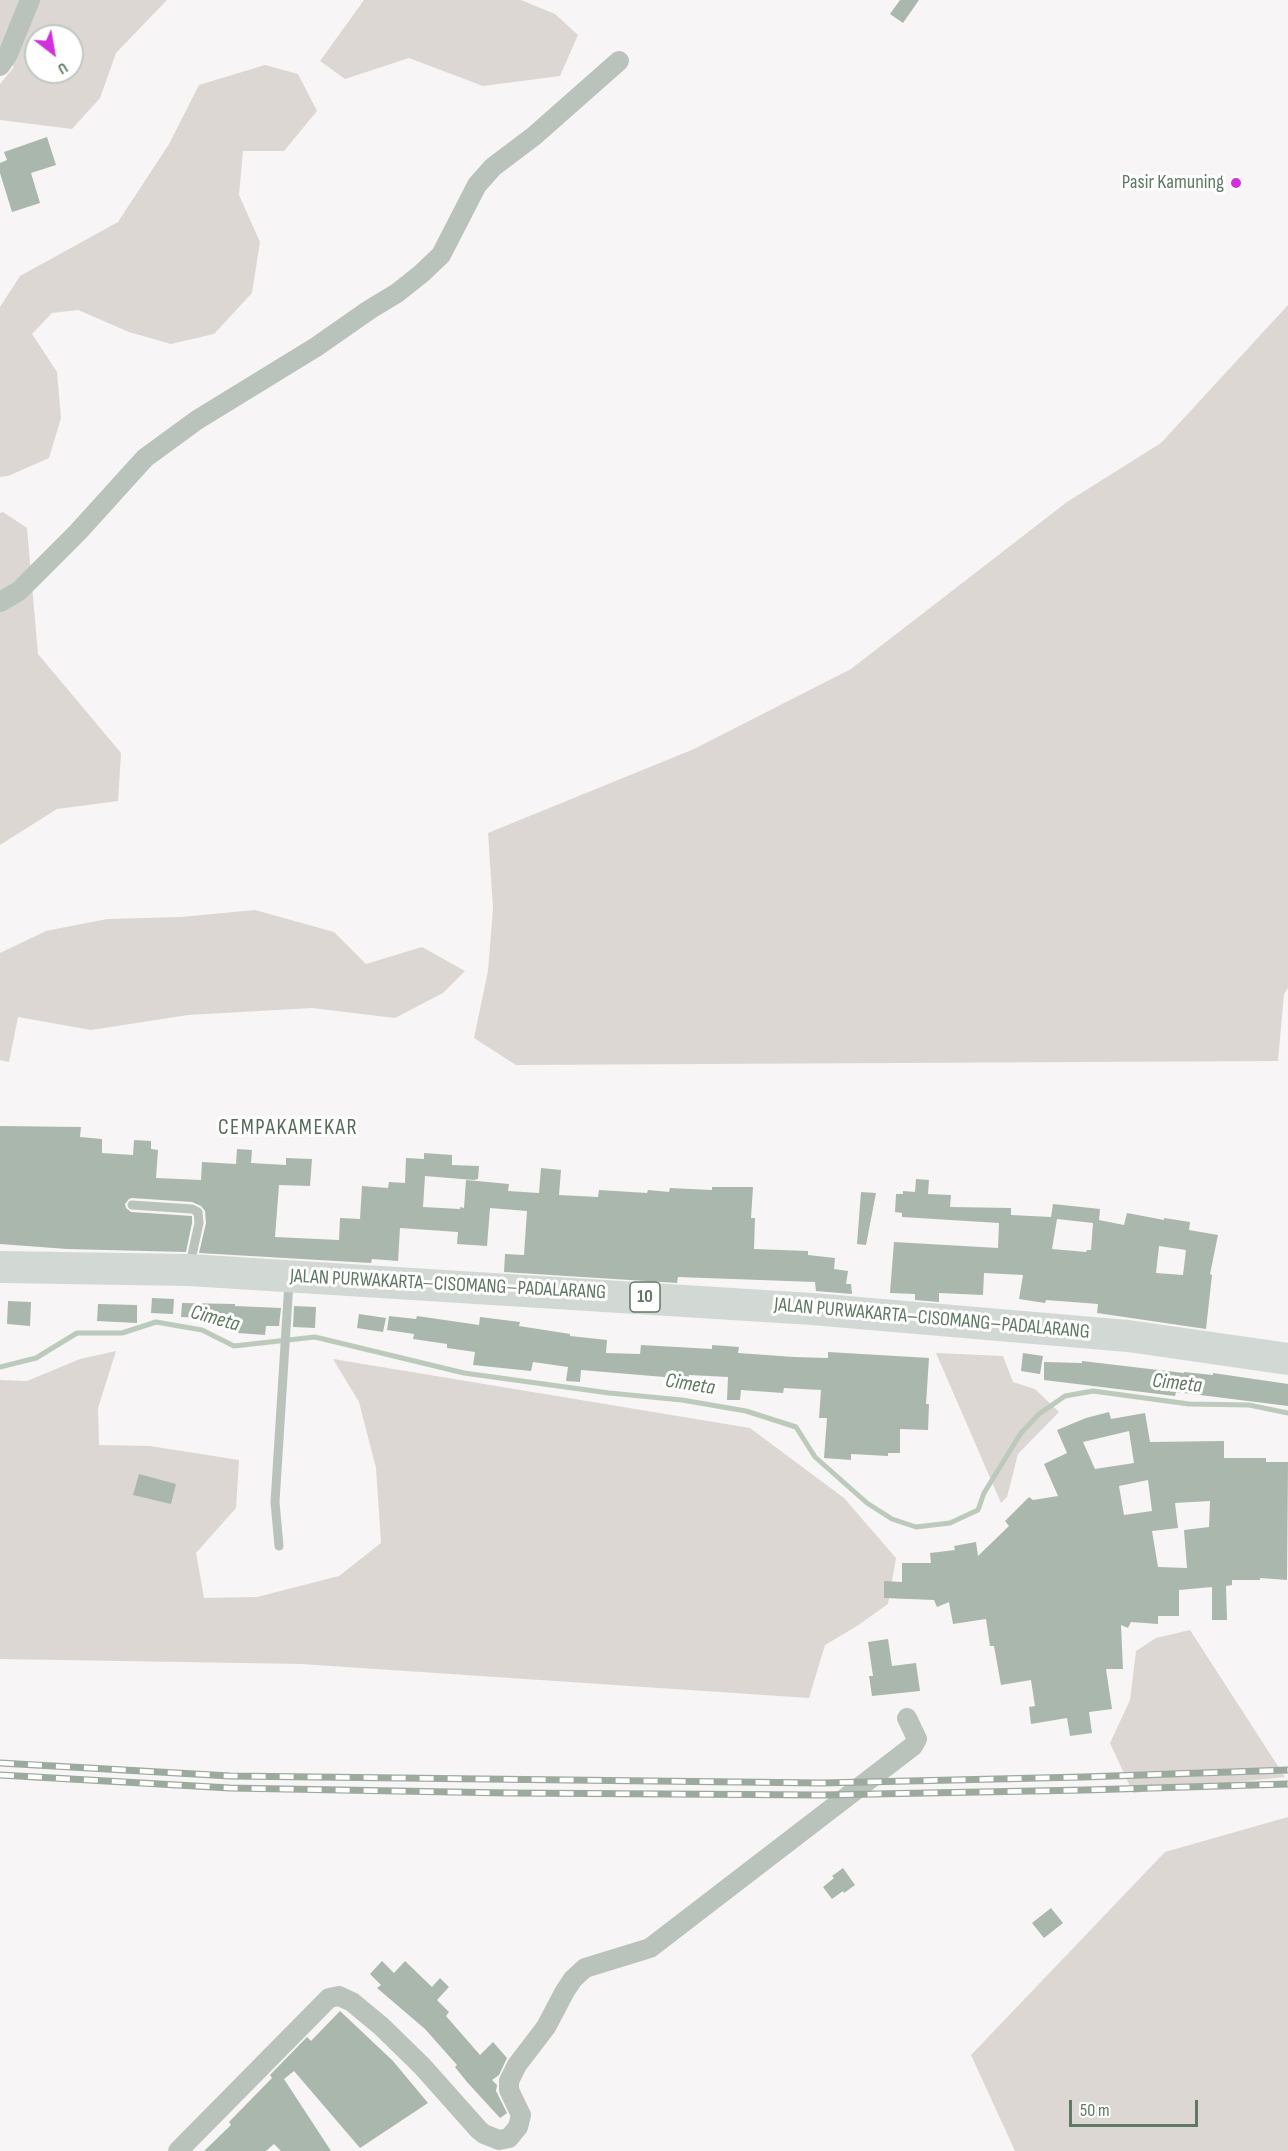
<!DOCTYPE html>
<meta charset="utf-8">
<style>
body{margin:0}
#map{position:relative;width:1288px;height:2151px;overflow:hidden;background:#f8f5f6;font-family:"Sofia Sans Condensed",sans-serif}
canvas{display:block}
.north{position:absolute;left:24px;top:24px;width:60px;height:60px;box-sizing:border-box;background:#fff;border:2px solid #bfc9c1;border-radius:50%;rotate:149deg;font-size:16px;font-weight:700;line-height:24px;text-align:center;color:#5f7963}
.north::after{content:'';display:block;margin:auto;width:21px;height:27px;background:#d230dd;clip-path:polygon(50% 0,100% 100%,50% 72%,0 100%)}
.scale{position:absolute;left:1069px;top:2100px;width:129px;height:27px;box-sizing:border-box;border:3px solid #5f7963;border-top:0;padding-left:8px;font-size:18px;line-height:21px;white-space:nowrap;color:#5f7963;-webkit-text-stroke:4px #fff;paint-order:stroke}
</style>
<div id="map">
<canvas width="1288" height="2151"></canvas>
<div class="north">U</div>
<div class="scale">50 m</div>
</div>
<script>
const g = document.querySelector('canvas').getContext('2d');
g.lineJoin = 'round';
function paint(path, color) { g.fillStyle = color; g.fill(path, 'evenodd'); }
const poly = rows => new Path2D(rows.map(r => 'M' + r).join(''));
function trace(path, color, width, dash) { g.strokeStyle = color; g.lineWidth = width; g.lineCap = dash ? 'butt' : 'round'; g.setLineDash(dash || []); g.stroke(path); }
function drawText(font, color, halo, rows, align = 'center') {
  g.font = font + ' "Sofia Sans Condensed",sans-serif'; g.lineWidth = 6; g.setLineDash([]); g.textBaseline = 'middle'; g.strokeStyle = halo; g.fillStyle = color; for (const [text, x, y, turn = 0] of rows) {
    g.save(); g.translate(x, y); g.rotate((+turn || 0) * Math.PI / 180); g.textAlign = isNaN(turn) ? turn : align; if (halo) g.strokeText(text, 0, 0); g.fillText(text, 0, 0); g.restore();
  }
}
const green = poly([
 [0,0,167,0,116,53,100,98,72,129,0,120,0,84,14,67,0,54],
 [36,36,72,36,72,72,36,72],
 [364,0,521,0,555,14,578,35,560,76,483,86,409,58,345,79,320,61],
 [265,65,298,74,317,111,284,151,243,151,239,195,260,242,252,293,214,334,171,344,129,332,78,310,52,313,32,334,57,372,61,418,49,458,8,476,0,477,0,307,20,276,118,222,169,144,199,85],
 [1288,305,1288,988,1284,994,1278,1061,516,1065,474,1038,488,971,493,908,488,833,694,749,851,669,1067,502,1161,443],
 [3,512,27,528,38,654,121,753,118,801,57,809,0,845,0,513],
 [255,910,334,932,366,964,422,947,465,971,443,993,395,1018,312,1008,188,1015,91,1030,18,1017,9,1062,0,1060,0,953,46,931,107,919,181,917],
 [116,1351,98,1408,99,1445,150,1446,239,1460,236,1508,196,1553,204,1598,257,1597,339,1576,381,1543,376,1468,359,1402,333,1359,750,1428,844,1498,896,1558,888,1604,857,1626,825,1645,809,1698,301,1664,0,1659,0,1380,27,1381,80,1359],
 [936,1353,1003,1356,1013,1382,1035,1389,1059,1412,1018,1454,1007,1497,1001,1503],
 [1190,1630,1285,1777,1133,1793,1110,1743,1130,1700,1136,1651,1156,1638],
 [1288,1817,1288,2151,1015,2151,971,2055,1165,1852]
]);
const stream = poly([
 [0,1367,36,1358,77,1333,122,1333,156,1322,202,1330,234,1346,315,1337,464,1373,609,1393,682,1400,746,1411,796,1427,815,1457,867,1503,892,1519,916,1527,950,1523,978,1510,984,1493,1021,1433,1039,1414,1065,1396,1093,1391,1189,1404,1249,1405,1288,1413]
]);
const building = poly([
 [900,0,919,0,903,23,890,14],
 [47,137,56,165,31,173,40,203,12,212,0,173,0,163,7,160,4,152],
 [0,1126,81,1127,80,1137,102,1139,102,1153,133,1155,134,1140,151,1141,151,1149,158,1150,156,1178,201,1180,202,1162,236,1164,237,1149,252,1150,251,1163,286,1165,286,1158,312,1159,310,1186,279,1185,275,1237,339,1240,340,1218,360,1219,362,1186,388,1188,389,1182,405,1183,406,1158,424,1159,424,1153,452,1155,452,1165,479,1166,478,1179,474,1180,425,1176,423,1207,460,1209,460,1207,464,1208,466,1180,509,1184,508,1191,539,1193,541,1168,561,1170,559,1195,598,1197,599,1190,647,1193,648,1190,669,1192,670,1188,712,1190,712,1187,753,1187,751,1218,755,1218,754,1249,808,1251,808,1255,835,1258,834,1269,848,1271,846,1284,851,1284,852,1294,816,1291,815,1282,678,1277,677,1283,504,1272,505,1254,524,1255,527,1211,490,1208,487,1246,457,1244,458,1232,400,1228,398,1261,372,1259,371,1263,199,1253,206,1223,205,1211,201,1206,192,1202,132,1198,129,1199,125,1204,126,1208,131,1212,192,1216,192,1223,186,1252,67,1249,0,1244],
 [916,1179,929,1180,928,1194,951,1195,950,1207,1011,1208,1011,1215,1051,1217,1053,1204,1100,1209,1099,1220,1124,1225,1127,1213,1164,1220,1164,1218,1190,1222,1189,1230,1218,1235,1210,1274,1212,1275,1206,1329,1097,1313,1098,1304,1046,1300,1045,1303,1019,1299,1023,1275,984,1273,983,1295,939,1293,939,1302,915,1300,915,1294,890,1293,894,1242,998,1248,999,1223,902,1217,902,1213,895,1212,896,1194,903,1194,903,1191,915,1192],
 [1057,1219,1093,1223,1091,1250,1087,1250,1086,1252,1052,1249],
 [1159,1246,1186,1250,1183,1275,1156,1273],
 [861,1192,876,1193,866,1245,857,1244],
 [152,1298,174,1299,173,1314,151,1313],
 [8,1301,31,1302,30,1326,7,1324],
 [182,1303,235,1304,235,1306,281,1308,279,1326,266,1326,265,1335,238,1333,239,1326,209,1325,209,1318,181,1317],
 [98,1304,137,1305,137,1323,97,1321],
 [294,1306,316,1307,315,1328,293,1327],
 [359,1314,386,1318,383,1332,357,1328],
 [389,1316,416,1319,417,1316,479,1325,480,1317,520,1322,519,1326,570,1334,570,1336,607,1340,606,1353,640,1354,641,1345,712,1349,712,1345,739,1347,738,1353,794,1357,828,1358,828,1352,929,1358,926,1404,929,1404,928,1430,900,1429,900,1453,888,1453,888,1456,851,1454,851,1460,824,1458,827,1418,819,1418,821,1390,784,1388,783,1393,741,1390,740,1400,727,1400,728,1377,689,1375,688,1379,581,1370,580,1382,566,1381,568,1367,533,1362,531,1371,473,1365,475,1352,447,1348,447,1344,413,1339,414,1334,387,1330],
 [1023,1353,1043,1356,1040,1374,1021,1371],
 [1082,1361,1184,1373,1184,1372,1213,1375,1213,1373,1288,1384,1288,1406,1176,1392,1175,1396,1044,1380,1044,1362,1082,1363],
 [1109,1412,1111,1419,1145,1413,1150,1442,1224,1441,1224,1458,1266,1458,1266,1462,1288,1462,1287,1580,1260,1578,1260,1580,1232,1580,1232,1585,1226,1586,1227,1620,1212,1620,1212,1587,1179,1590,1179,1616,1158,1616,1158,1624,1131,1622,1128,1628,1121,1625,1123,1669,1106,1669,1112,1709,1089,1712,1092,1733,1070,1736,1067,1718,1031,1724,1029,1707,1035,1706,1031,1680,1001,1685,994,1646,990,1646,986,1619,953,1624,949,1602,937,1607,934,1600,884,1598,884,1581,902,1582,902,1563,931,1563,930,1553,955,1550,954,1546,976,1542,978,1556,1009,1526,1005,1521,1029,1497,1033,1500,1058,1496,1044,1464,1067,1453,1057,1430,1086,1418],
 [1129,1431,1134,1463,1095,1469,1083,1442],
 [1148,1480,1152,1511,1124,1515,1119,1486],
 [1210,1501,1209,1527,1184,1530,1187,1568,1158,1567,1152,1531,1178,1528,1175,1503],
 [139,1474,176,1484,171,1504,133,1495],
 [888,1639,892,1666,916,1663,920,1691,872,1696,869,1676,873,1676,868,1642],
 [843,1868,855,1885,844,1893,843,1891,832,1899,823,1887,834,1878,832,1876],
 [1051,1908,1063,1923,1044,1938,1032,1923],
 [382,1961,394,1973,405,1961,432,1987,440,1978,449,1987,437,2000,449,2012,446,2016,480,2055,493,2042,507,2058,499,2075,492,2080,497,2085,496,2091,507,2113,500,2118,467,2082,455,2067,457,2065,425,2029,377,1988,381,1985,370,1974],
 [340,2011,393,2061,428,2103,360,2148,294,2071,284,2079,331,2151,281,2151,274,2144,266,2151,204,2151,231,2125,229,2122,272,2078,270,2075,307,2037,311,2041]
]);
const service = poly([
 [132,1205,192,1209,198,1212,199,1223,190,1264],
 [279,1546,275,1502,289,1282]
]);
const minor = poly([
 [0,66,8,54,30,0],
 [0,602,19,591,78,532,145,458,197,420,316,347,369,310,397,293,421,274,441,255,477,185,493,167,534,136,619,61],
 [178,2151,329,1998,339,1996,352,2002,381,2026,422,2066,479,2130,484,2134,499,2140,509,2138,518,2127,521,2115,509,2090,509,2081,517,2065,546,2027,565,1991,573,1979,585,1968,650,1948,913,1746,917,1739,907,1718]
]);
const trunk = poly([
 [0,1267,189,1270,812,1309,1128,1336,1288,1359]
]);
const rail = poly([
 [0,1763,230,1776,822,1783,1083,1777,1288,1770],
 [0,1775,230,1788,509,1793,822,1795,1085,1790,1288,1784]
]);
const markers = [
 [1236,183,6,"#d230dd"]
];
const shields = [
 [645,1297,30]
];
const shieldNames = [
 ["10",645,1297]
];
const poiNames = [
 ["Pasir Kamuning",1224,183]
];
const streetNames = [
 ["JALAN PURWAKARTA–CISOMANG–PADALARANG",448,1285,3],
 ["JALAN PURWAKARTA–CISOMANG–PADALARANG",932,1319,5]
];
const waterNames = [
 ["Cimeta",215,1319,16],
 ["Cimeta",1177,1384,6],
 ["Cimeta",690,1385,9]
];
const quarterNames = [
 ["CEMPAKAMEKAR",288,1128]
];
paint(green, '#ddd7d4');
trace(stream, '#bccabb', 5);
paint(building, '#aab7ac');
trace(service, '#bac3bb', 9);
trace(minor, '#bac3bb', 20);
trace(trunk, '#d2d9d4', 32);
trace(rail, '#9caa9e', 7);
trace(rail, '#fff', 4.5, [14]);
for (const [x, y, r, color] of markers) { const dot = new Path2D(); dot.arc(x, y, r, 0, 2 * Math.PI); g.fillStyle = color; g.fill(dot); trace(dot, '#fff', 2); }
for (const [x, y, w] of shields) { const box = new Path2D(); box.roundRect(x - w / 2, y - 15, w, 30, 4.5); g.fillStyle = '#fff'; g.fill(box); trace(box, '#5f7963', 1.5); }
drawText('bold 18px', '#5f7963', null, shieldNames);
drawText('20px', '#5f7963', '#fff', poiNames, 'right');
drawText('20px', '#5f7963', '#fff', streetNames);
drawText('italic 21px', '#5f7a5e', '#fff', waterNames);
g.letterSpacing = '1.5px';
drawText('22px', '#556a59', '#fff', quarterNames);
g.letterSpacing = '0px';
</script>
